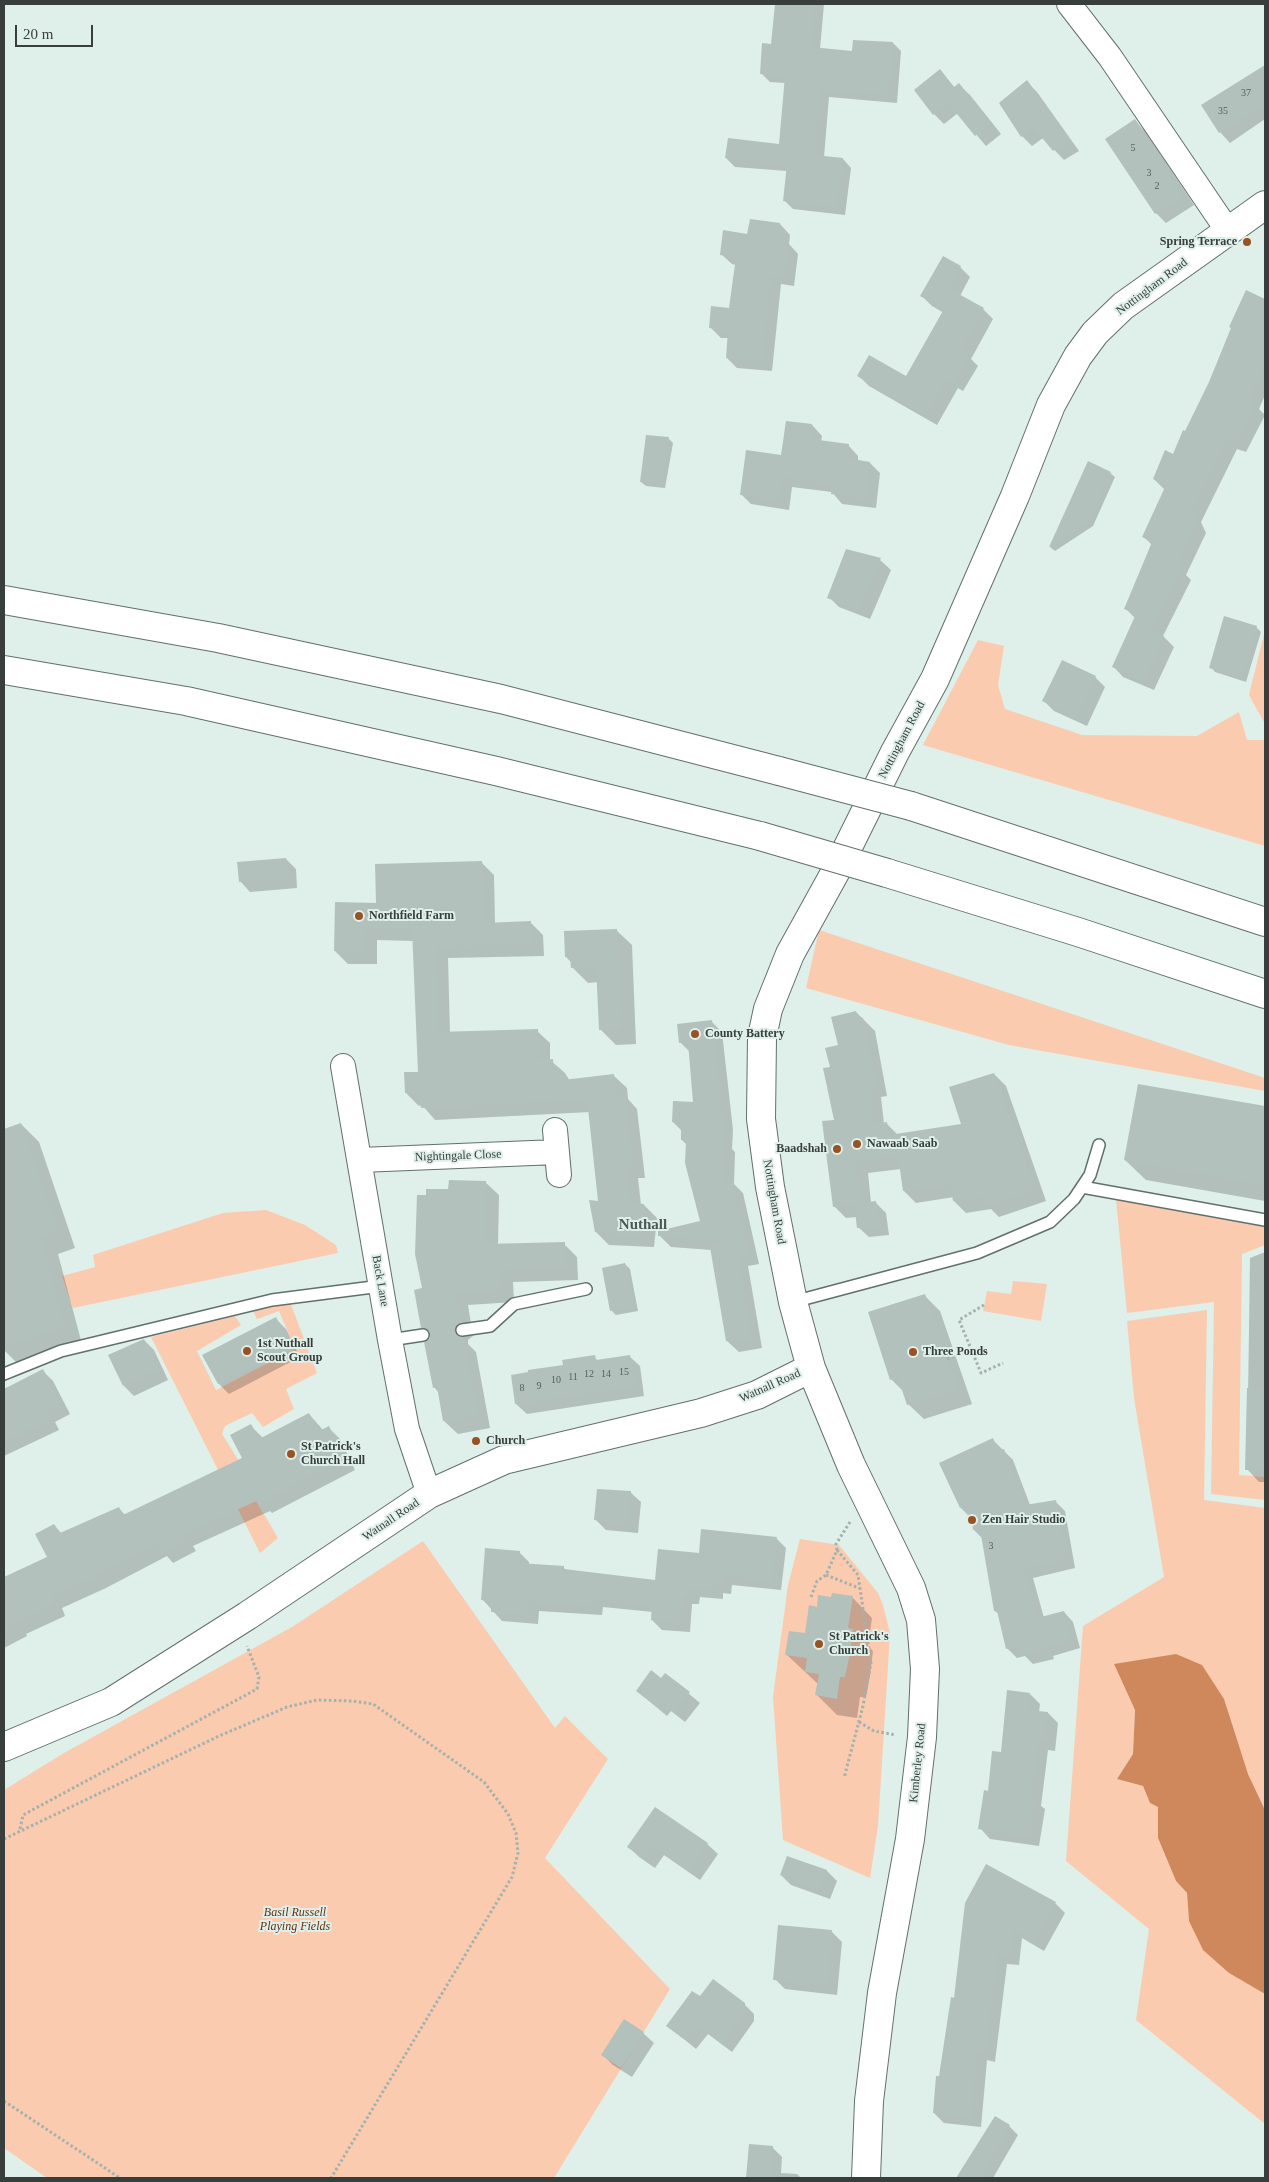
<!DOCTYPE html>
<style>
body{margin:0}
#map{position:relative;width:1269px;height:2182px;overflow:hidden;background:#dfefea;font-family:Georgia,serif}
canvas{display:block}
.frame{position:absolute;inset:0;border:5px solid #383e3c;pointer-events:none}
.scale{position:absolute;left:15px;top:25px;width:78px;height:22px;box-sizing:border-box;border:2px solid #383e3c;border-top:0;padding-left:6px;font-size:15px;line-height:18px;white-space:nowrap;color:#383e3c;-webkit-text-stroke:4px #dfefea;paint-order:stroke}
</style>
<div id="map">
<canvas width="1269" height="2182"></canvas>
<div class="frame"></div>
<div class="scale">20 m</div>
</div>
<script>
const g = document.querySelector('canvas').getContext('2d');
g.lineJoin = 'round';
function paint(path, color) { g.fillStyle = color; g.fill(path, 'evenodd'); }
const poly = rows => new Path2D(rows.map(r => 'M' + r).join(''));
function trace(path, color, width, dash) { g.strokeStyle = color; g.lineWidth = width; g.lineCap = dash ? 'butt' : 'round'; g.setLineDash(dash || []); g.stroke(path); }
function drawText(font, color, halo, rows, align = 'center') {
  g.font = font + ' Georgia,serif'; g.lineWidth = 4; g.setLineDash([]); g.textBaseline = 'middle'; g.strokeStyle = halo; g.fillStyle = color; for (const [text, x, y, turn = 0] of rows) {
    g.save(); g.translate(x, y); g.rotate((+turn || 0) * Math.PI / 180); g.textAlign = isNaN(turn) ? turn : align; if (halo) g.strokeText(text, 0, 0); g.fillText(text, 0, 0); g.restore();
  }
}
const green = poly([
 [1265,630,1265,724,1249,695],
 [978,640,1004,646,998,685,1005,709,1082,735,1197,736,1239,712,1247,740,1265,740,1265,846,923,745],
 [819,930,1265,1078,1265,1091,1009,1045,806,988],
 [1116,1199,1265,1224,1265,1245,1242,1254,1239,1475,1265,1477,1265,1500,1211,1494,1214,1302,1127,1313],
 [266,1210,305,1225,336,1245,338,1253,73,1308,62,1276,95,1267,93,1255,223,1213],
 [1013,1281,1047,1284,1041,1321,983,1311,987,1291,1011,1294],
 [290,1302,317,1373,286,1389,294,1409,263,1427,252,1413,225,1426,222,1434,242,1466,237,1469,278,1538,260,1553,151,1337,235,1316,241,1325,197,1351,216,1390,295,1349,279,1311,257,1319,253,1310,272,1304],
 [1207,1310,1204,1500,1265,1508,1265,1810,1248,1774,1114,1664,1135,1710,1133,1754,1117,1779,1143,1786,1150,1803,1158,1807,1158,1838,1176,1881,1187,1893,1189,1921,1229,1973,1265,1994,1265,2124,1136,2020,1149,1929,1066,1861,1083,1626,1164,1577,1134,1398,1127,1321],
 [800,1539,839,1545,878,1593,883,1605,890,1633,878,1826,870,1878,783,1840,773,1697,788,1585],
 [423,1541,555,1728,565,1716,608,1759,545,1858,670,1989,554,2178,47,2178,4,2148,4,1790,64,1753,292,1627]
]);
const water = poly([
 [1176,1654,1202,1665,1224,1699,1248,1774,1265,1810,1265,1994,1229,1973,1203,1950,1189,1921,1187,1893,1176,1881,1158,1838,1158,1807,1150,1803,1143,1786,1117,1779,1133,1754,1135,1710,1114,1664]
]);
const shadow = poly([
 [776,4,824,4,820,49,853,52,893,43,901,51,897,103,829,97,824,157,843,159,851,168,845,215,793,209,784,200,787,171,735,167,726,158,780,145,785,83,770,82,761,73,772,45],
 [1265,66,1265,119,1230,143,1220,132,1203,105],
 [939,70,955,88,959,85,970,95,1001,134,986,146,958,113,944,124,934,114],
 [1027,82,1037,92,1079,151,1064,160,1043,138,1032,146,1022,136,1000,104],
 [1135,121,1145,131,1194,205,1166,223,1156,213],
 [780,224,790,235,789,244,798,254,794,286,781,284,772,371,737,368,727,358,729,338,721,338,711,328,731,309,736,265,732,264,721,254,749,235],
 [960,267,970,277,960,296,983,309,993,319,971,359,978,366,963,391,958,388,937,425,869,386,859,376,907,378,944,313,932,306,922,296],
 [1246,292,1265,301,1265,395,1259,409,1265,415,1246,452,1237,449,1201,522,1206,533,1186,575,1191,580,1163,636,1174,647,1154,690,1123,677,1113,666,1135,618,1125,608,1152,545,1144,537,1165,490,1154,479,1174,455,1186,433,1210,382],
 [787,422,812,425,822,436,821,442,848,445,858,456,858,461,870,463,880,473,876,508,842,504,832,492,792,487,789,510,751,504,741,494,782,456],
 [668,438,673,443,665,488,646,486,641,482],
 [1088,463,1110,473,1115,477,1093,526,1055,551,1050,547],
 [847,550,880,560,891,570,870,619,839,607,829,597],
 [1256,627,1261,632,1246,682,1215,672,1211,667],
 [1095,677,1105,687,1087,726,1054,711,1044,701],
 [286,859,296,869,297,888,250,892,240,881],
 [482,863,494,875,495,924,530,922,543,935,544,956,448,958,450,1033,537,1031,550,1043,550,1060,565,1073,570,1081,614,1076,627,1088,628,1099,637,1109,645,1178,638,1178,641,1205,644,1205,657,1218,654,1247,609,1245,596,1232,599,1202,590,1112,435,1120,422,1105,419,1106,406,1093,419,1073,414,941,377,940,377,964,348,964,335,951,377,904],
 [616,930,632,945,636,1044,616,1045,600,1029,598,982,588,983,572,967,572,963,566,957],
 [856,1012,875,1031,887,1096,881,1097,884,1124,887,1124,898,1135,962,1125,994,1074,1006,1086,1046,1201,999,1217,991,1209,966,1213,954,1201,954,1197,916,1203,904,1191,901,1169,868,1173,871,1203,875,1202,886,1213,889,1235,869,1237,858,1227,857,1217,846,1218,834,1206,836,1121,831,1068,839,1046],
 [711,1021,722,1032,733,1130,732,1149,735,1152,734,1184,743,1193,759,1264,748,1266,762,1348,739,1352,727,1341,712,1250,671,1247,660,1236,701,1222,687,1145,682,1140,682,1131,673,1122,694,1103,690,1052,680,1042],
 [1139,1085,1265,1108,1265,1201,1146,1180,1125,1160],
 [21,1124,39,1142,75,1248,58,1254,82,1344,18,1364,4,1350,4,1130],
 [485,1182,499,1195,498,1245,564,1244,577,1257,578,1280,513,1282,514,1302,468,1305,473,1336,468,1340,468,1344,476,1352,490,1428,458,1434,444,1421,439,1393,434,1387,431,1336,423,1327,427,1197],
 [1265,1252,1265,1482,1259,1482,1247,1469,1250,1258],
 [625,1264,630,1269,638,1311,616,1315,611,1310],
 [925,1296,940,1311,972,1404,924,1419,908,1404,905,1393,892,1380,870,1313],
 [276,1319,286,1329,300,1357,229,1394,219,1384,204,1355],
 [144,1340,154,1350,168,1380,134,1396,124,1386],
 [629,1356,640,1366,644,1396,527,1414,516,1404,564,1366,594,1357,598,1361],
 [43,1371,53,1381,70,1414,55,1422,59,1430,4,1456,4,1389],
 [309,1414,323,1430,329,1428,340,1439,355,1470,272,1513,270,1511,193,1546,196,1551,173,1563,167,1556,106,1588,62,1608,65,1616,26,1634,27,1636,4,1648,4,1578,49,1558,54,1525,62,1534,119,1508,125,1515,244,1458,251,1426,263,1438],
 [993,1440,1013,1460,1030,1505,1055,1501,1065,1511,1075,1568,1033,1578,1044,1618,1064,1612,1073,1622,1080,1648,1053,1656,1054,1659,1033,1664,1025,1656,1017,1658,1007,1648,999,1614,995,1611,983,1539,974,1530,971,1518,961,1508,941,1464],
 [630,1492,641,1502,638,1533,606,1530,596,1520],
 [776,1538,786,1548,781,1590,732,1585,731,1594,723,1593,723,1599,700,1597,699,1604,692,1604,690,1632,662,1630,652,1620,653,1612,603,1607,602,1615,539,1611,538,1624,502,1621,483,1600,519,1552,529,1562,529,1565,563,1567,567,1571,656,1581,700,1554],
 [852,1597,872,1618,868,1646,873,1651,870,1675,866,1697,860,1697,857,1718,837,1715,817,1695,818,1684,787,1655,806,1635,818,1608,832,1599],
 [665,1674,700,1703,685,1722,671,1711,667,1716,637,1691,661,1680],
 [1030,1694,1040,1704,1039,1712,1048,1713,1058,1723,1055,1751,1048,1750,1041,1806,1045,1809,1039,1846,990,1839,980,1828,1002,1753],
 [656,1808,707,1844,718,1854,700,1880,664,1855,655,1868,639,1857,629,1847],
 [787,1857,827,1871,837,1881,830,1899,791,1885,781,1875],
 [1055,1903,1065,1913,1044,1951,1022,1938,1019,1965,1007,1964,995,2062,987,2060,981,2127,944,2123,934,2113,955,1999,966,1904],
 [831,1931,842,1942,837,1995,785,1989,775,1979],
 [700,1998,744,2004,754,2014,754,2021,732,2052,708,2034,696,2049,668,2026],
 [643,2033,654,2043,632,2077,613,2065,603,2055],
 [996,2118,1009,2126,1018,2135,993,2178,957,2178],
 [750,2145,772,2147,782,2157,781,2173,797,2174,801,2178,748,2178]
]);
const building = poly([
 [775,4,815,4,811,47,852,51,853,40,893,42,888,95,820,89,815,155,843,158,837,207,783,201,787,164,725,158,728,138,779,144,785,76,760,74,762,43,771,44],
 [1265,65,1265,104,1219,133,1201,105],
 [940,69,954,87,959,83,991,123,975,136,948,103,933,115,914,90],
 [1027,80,1070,140,1053,151,1033,127,1021,137,999,103],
 [1135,119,1184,195,1155,214,1105,139],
 [750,219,780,223,778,241,789,242,784,276,771,275,762,361,726,358,728,330,709,328,711,306,729,308,736,257,720,255,723,230,747,234],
 [943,256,961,266,948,288,984,308,960,350,969,354,953,382,947,379,927,415,857,376,869,355,906,376,944,309,920,296],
 [1246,290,1265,299,1265,364,1248,401,1255,404,1235,443,1227,439,1191,511,1197,522,1176,566,1182,568,1151,630,1164,636,1144,681,1112,667,1136,614,1124,609,1152,542,1142,537,1166,485,1153,479,1165,450,1173,454,1183,430,1185,431,1209,382,1231,328,1229,327],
 [786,421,812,424,811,439,849,444,847,458,870,462,866,498,831,494,832,484,782,477,779,500,740,495,746,450,781,455],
 [646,435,669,437,661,484,640,482],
 [1088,461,1111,472,1089,521,1049,547],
 [846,549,881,558,859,610,827,598],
 [1224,616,1257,626,1242,678,1209,668],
 [1062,660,1096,676,1077,717,1042,701],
 [286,858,288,878,239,882,237,862],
 [482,861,484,923,531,921,532,944,436,946,438,1032,538,1029,539,1060,553,1059,554,1071,562,1070,563,1080,614,1074,616,1096,625,1095,633,1165,626,1166,630,1203,644,1204,642,1235,595,1232,589,1200,598,1201,587,1099,421,1108,420,1093,405,1093,404,1072,418,1072,412,929,365,928,364,952,334,951,335,902,376,903,375,864],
 [617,929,621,1029,599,1030,596,966,571,968,570,957,565,957,564,931],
 [856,1011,857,1016,863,1018,876,1084,870,1086,874,1124,887,1122,889,1135,961,1124,949,1087,994,1073,1035,1189,986,1205,983,1197,953,1201,950,1184,903,1191,898,1156,856,1161,861,1203,833,1207,822,1121,834,1120,823,1068,830,1067,825,1048,838,1045,831,1017],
 [712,1020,722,1118,721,1139,724,1139,722,1183,732,1181,748,1252,738,1255,751,1337,726,1341,710,1247,720,1246,719,1240,658,1236,658,1231,700,1221,685,1163,686,1141,681,1140,681,1123,672,1122,673,1101,693,1102,688,1042,679,1043,677,1024],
 [1138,1084,1265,1106,1265,1185,1124,1160],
 [21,1123,58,1230,41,1236,64,1326,4,1345,4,1129],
 [449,1180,486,1181,485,1244,565,1242,565,1267,500,1269,501,1289,455,1292,461,1323,455,1327,455,1332,459,1337,463,1337,478,1415,443,1421,437,1387,433,1388,424,1342,430,1338,430,1333,426,1328,421,1328,414,1290,422,1288,415,1254,417,1195,426,1195,426,1189,448,1189],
 [876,1201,879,1225,857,1228,854,1204],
 [625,1263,634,1306,610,1311,602,1268],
 [925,1294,957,1389,907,1405,898,1378,890,1380,868,1312],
 [276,1317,291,1347,218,1384,202,1355],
 [144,1339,159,1369,123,1386,108,1355],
 [595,1355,596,1360,630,1355,635,1386,515,1404,511,1375,528,1372,528,1370,563,1365,562,1360],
 [43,1369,61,1404,46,1412,50,1420,4,1441,4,1389],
 [1247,1388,1265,1388,1265,1470,1245,1470],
 [309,1413,319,1431,329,1426,344,1459,260,1502,259,1500,182,1534,185,1540,161,1552,157,1544,95,1575,95,1576,51,1596,55,1604,4,1628,4,1577,47,1557,35,1534,54,1524,60,1533,119,1507,123,1515,242,1458,230,1435,251,1424,259,1439],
 [993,1438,998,1451,1004,1449,1025,1505,1056,1500,1066,1559,1024,1569,1037,1618,1064,1611,1071,1639,1044,1646,1045,1649,1022,1655,1019,1646,1006,1649,997,1611,994,1611,980,1529,973,1530,969,1505,960,1508,939,1463],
 [597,1489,631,1491,628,1523,594,1520],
 [701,1529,777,1537,772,1581,723,1575,721,1584,714,1584,713,1590,690,1588,690,1595,683,1594,680,1623,651,1620,652,1604,593,1598,593,1606,529,1601,529,1615,491,1612,491,1601,481,1600,485,1548,520,1551,519,1563,564,1566,564,1569,655,1580,658,1549,699,1553],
 [832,1593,853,1596,848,1628,853,1629,850,1654,845,1677,840,1677,837,1699,815,1695,819,1674,805,1672,807,1658,785,1655,789,1631,805,1633,809,1605,817,1607,818,1595,831,1597],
 [651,1670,661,1678,665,1673,690,1692,674,1713,660,1702,657,1707,636,1691],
 [1007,1690,1030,1693,1028,1710,1048,1712,1045,1741,1038,1740,1031,1797,1035,1798,1029,1836,978,1829,984,1790,988,1791,992,1751,1001,1752],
 [655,1807,708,1843,689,1870,654,1846,644,1859,627,1847],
 [787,1856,827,1870,820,1889,780,1875],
 [986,1864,1056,1902,1034,1941,1012,1929,1009,1956,997,1954,985,2052,977,2051,971,2117,933,2113,936,2076,939,2076,951,1997,954,1998,965,1903],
 [778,1925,832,1930,827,1985,773,1980],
 [713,1979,745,2003,745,2011,721,2043,697,2025,685,2040,666,2026,692,1991,700,1996],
 [624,2019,644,2032,621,2068,601,2055],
 [995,2116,1010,2125,980,2178,956,2178],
 [749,2144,773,2146,770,2178,746,2178]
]);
const path = poly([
 [984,1305,959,1320,981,1373,1003,1363],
 [947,1359,971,1349],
 [837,1550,858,1575,871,1663,863,1706,844,1778],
 [826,1575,859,1588],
 [811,1597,817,1581,826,1575,837,1550,836,1544,850,1522],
 [859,1722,874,1731,896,1735],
 [20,1829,23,1815,257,1689,259,1677,247,1646],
 [4,1839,219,1736,287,1707,317,1700,352,1701,373,1704,484,1782,508,1814,516,1833,518,1853,512,1877,331,2178],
 [4,2101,120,2178]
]);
const lane = poly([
 [1082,1187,1265,1220],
 [793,1302,977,1253,1050,1222,1074,1199,1090,1175,1099,1145],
 [462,1330,490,1326,514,1304,586,1289],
 [390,1340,423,1335],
 [4,1374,61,1351,272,1300,381,1286]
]);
const street = poly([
 [1069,4,1110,57,1228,231],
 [343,1066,390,1340,407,1429,429,1494],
 [555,1130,559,1175],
 [360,1160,557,1152]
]);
const secondary = poly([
 [4,1747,111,1702,247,1616,429,1494,504,1460,701,1413,757,1395,811,1368],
 [866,2178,869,2101,882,1993,910,1839,922,1737,925,1669,921,1620,911,1588,851,1465,811,1368,793,1302,770,1187,761,1119,762,1037,768,1009,790,954,837,869,895,752,935,679,1015,496,1051,405,1078,356,1095,333,1123,306,1265,205]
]);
const highway = poly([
 [4,600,218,638,501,699,779,771],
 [4,670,186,701,496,771,760,836],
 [911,806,1265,922],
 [887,873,1078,932,1265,994]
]);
const highwayBridge = poly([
 [779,771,911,806],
 [760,836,887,873]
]);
const markers = [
 [1247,242,5,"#975324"],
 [359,916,5,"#975324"],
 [695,1034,5,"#975324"],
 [857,1144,5,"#975324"],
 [837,1149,5,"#975324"],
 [247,1351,5,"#975324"],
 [913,1352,5,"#975324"],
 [476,1441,5,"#975324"],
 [291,1454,5,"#975324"],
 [972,1520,5,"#975324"],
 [819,1644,5,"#975324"]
];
const numberNames = [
 ["37",1246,93],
 ["35",1223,111],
 ["5",1133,148],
 ["3",1149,173],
 ["2",1157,186],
 ["15",624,1372],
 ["12",589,1374],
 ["14",606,1374],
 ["11",573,1377],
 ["10",556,1380],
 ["9",539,1386],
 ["8",522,1388],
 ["3",991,1546]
];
const poiNames = [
 ["Spring Terrace",1237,242,"right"],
 ["Northfield Farm",369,916],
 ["County Battery",705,1034],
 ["Nawaab Saab",867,1144],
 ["Baadshah",827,1149,"right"],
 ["1st Nuthall",257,1344],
 ["Scout Group",257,1358],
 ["Three Ponds",923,1352],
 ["Church",486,1441],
 ["St Patrick's",301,1447],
 ["Church Hall",301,1461],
 ["Zen Hair Studio",982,1520],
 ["St Patrick's",829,1637],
 ["Church",829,1651]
];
const streetNames = [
 ["Nottingham Road",1152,287,-37],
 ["Nottingham Road",902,740,-62],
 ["Nightingale Close",458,1156,-2],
 ["Nottingham Road",774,1202,80],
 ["Back Lane",380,1281,80],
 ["Watnall Road",770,1386,-24],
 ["Watnall Road",391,1520,-34],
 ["Kimberley Road",918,1763,-84]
];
const parkNames = [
 ["Basil Russell",295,1913],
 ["Playing Fields",295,1927]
];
const quarterNames = [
 ["Nuthall",643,1225]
];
paint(green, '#fbcbaf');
paint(water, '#ce885c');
paint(shadow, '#0003');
paint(building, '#b2c1bc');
trace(lane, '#62706c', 14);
trace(street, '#62706c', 26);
trace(secondary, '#62706c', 30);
trace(highway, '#62706c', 30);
trace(path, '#a4b1ad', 3, [2.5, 2.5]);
trace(lane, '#fff', 11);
trace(street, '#fff', 24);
trace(secondary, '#fff', 28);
trace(highway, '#fff', 28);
trace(highwayBridge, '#62706c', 30, []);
trace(highwayBridge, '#fff', 28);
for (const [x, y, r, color] of markers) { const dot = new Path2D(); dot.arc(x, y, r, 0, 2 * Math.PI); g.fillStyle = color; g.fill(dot); trace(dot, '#dfefea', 2); }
drawText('10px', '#565f5c', null, numberNames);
drawText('bold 12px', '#383e3c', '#dfefea', poiNames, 'left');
drawText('12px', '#383e3c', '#dfefea', streetNames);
drawText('italic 12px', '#603110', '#dfefea', parkNames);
drawText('bold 15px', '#4b5955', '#dfefea', quarterNames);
</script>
